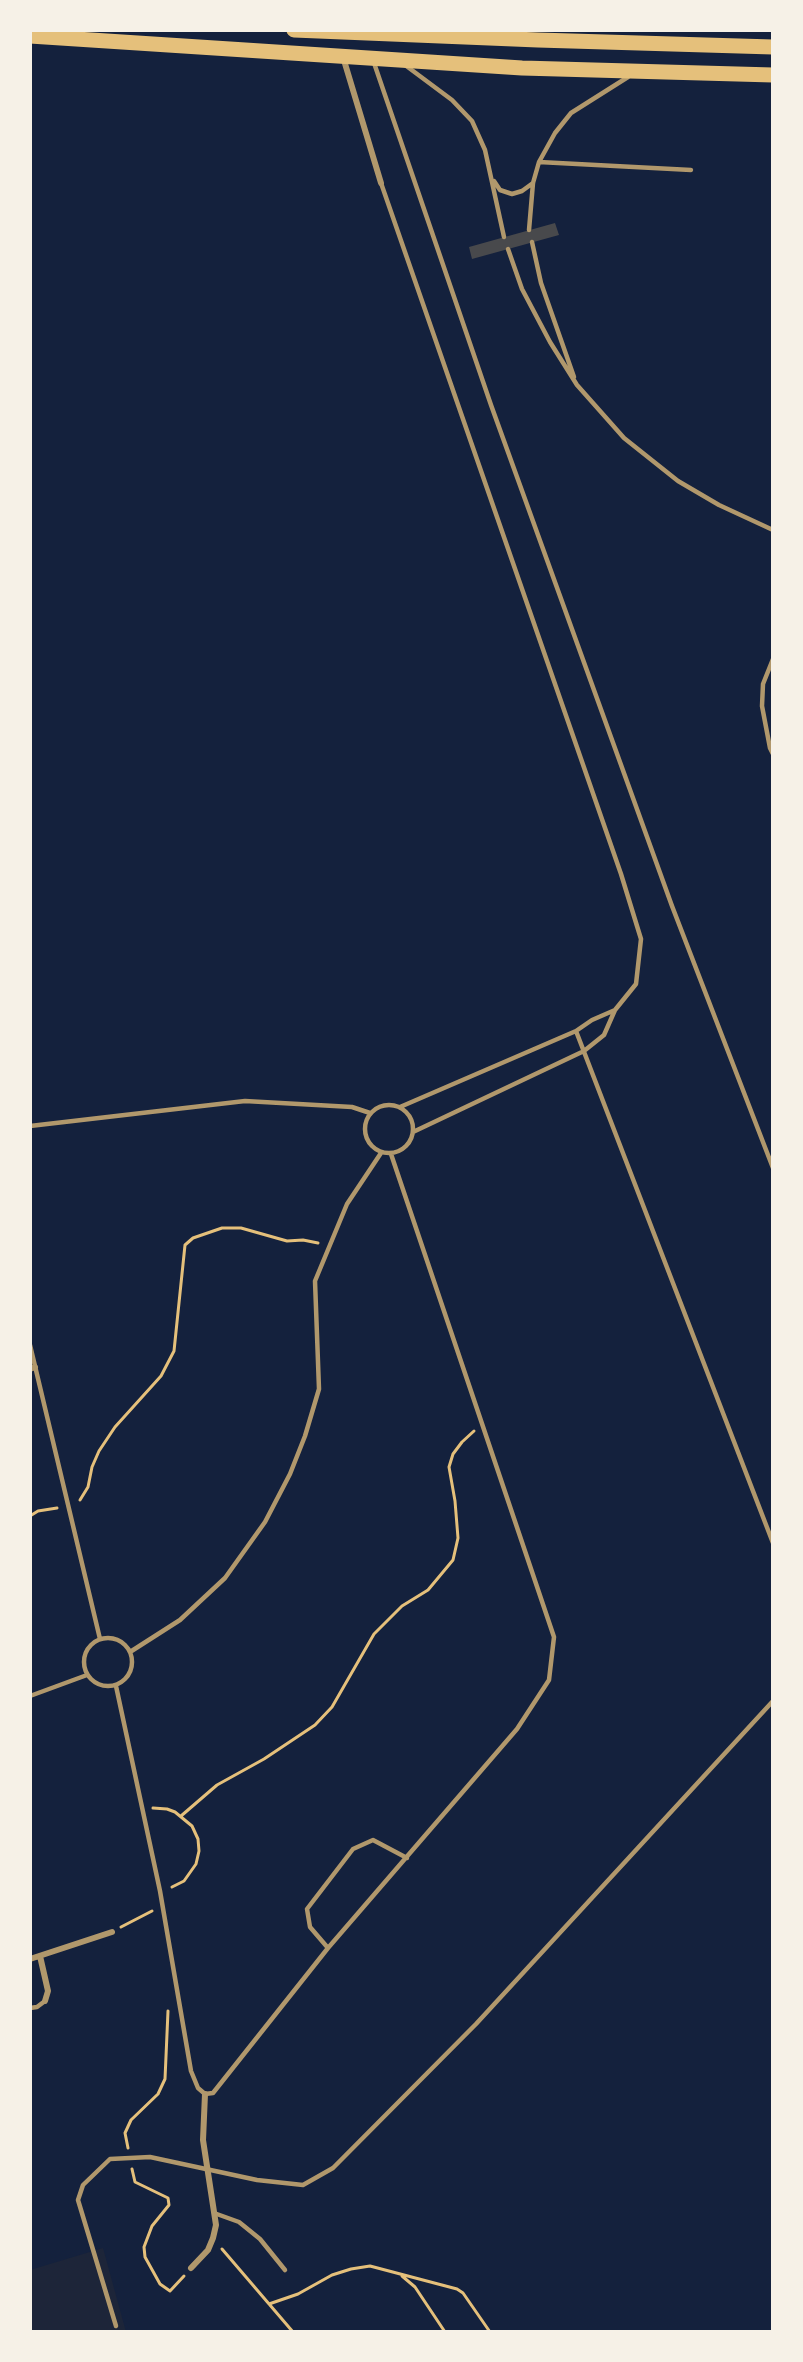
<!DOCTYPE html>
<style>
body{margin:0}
#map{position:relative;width:803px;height:2362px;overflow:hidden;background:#14213d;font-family:"IBM Plex Sans",sans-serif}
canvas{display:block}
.frame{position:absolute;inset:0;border:32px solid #f6f1e7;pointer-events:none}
</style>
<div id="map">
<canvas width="803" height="2362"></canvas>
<div class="frame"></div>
</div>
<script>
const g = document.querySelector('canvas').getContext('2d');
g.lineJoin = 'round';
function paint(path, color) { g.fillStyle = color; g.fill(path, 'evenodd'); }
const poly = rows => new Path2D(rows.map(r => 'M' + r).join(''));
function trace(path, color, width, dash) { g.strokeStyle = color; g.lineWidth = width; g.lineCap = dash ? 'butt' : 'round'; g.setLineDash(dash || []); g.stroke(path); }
const green = poly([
 [103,2248,126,2332,30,2332,30,2270]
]);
const building = poly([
 [555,223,559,235,472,259,469,247]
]);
const path = poly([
 [80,1500,88,1487,92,1467,99,1451,115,1427,161,1376,174,1351,185,1245,193,1238,222,1228,241,1228,287,1241,303,1240,318,1243],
 [30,1516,38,1511,57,1508],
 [153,1808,167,1809,175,1812,192,1826,198,1839,199,1851,196,1864,184,1881,172,1887],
 [181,1816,217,1785,264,1759,315,1725,332,1707,374,1634,402,1606,428,1590,453,1560,458,1538,455,1501,449,1467,453,1454,462,1442,474,1431],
 [121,1927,152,1911],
 [128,2148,125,2133,131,2120,158,2094,165,2079,168,2011],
 [132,2169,135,2182,168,2198,169,2205,152,2226,144,2247,145,2257,160,2284,170,2291,184,2276],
 [222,2249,293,2332],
 [402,2276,415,2287,445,2332],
 [269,2304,298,2294,332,2275,351,2269,370,2266,457,2289,463,2293,490,2332]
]);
const service = poly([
 [373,60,491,405,672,906,773,1168],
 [405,65,452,100,472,121,485,150,504,237],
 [539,162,691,170],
 [494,181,500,190,512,194,522,191,533,183],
 [381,183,621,874,641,939,636,984,615,1010,604,1035,584,1051,413,1132],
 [529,230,533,183,539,162,555,133,571,113,628,77],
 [532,242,541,283,574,377],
 [508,249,522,289,550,342,577,385,624,438,678,481,719,505,773,530],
 [773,659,763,684,762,706,770,748,773,754],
 [576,1031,773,1543],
 '365 1129a24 24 0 1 1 48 0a24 24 0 1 1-48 0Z',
 [400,1107,576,1031,592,1020,615,1010],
 [30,1126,245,1101,352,1107,370,1113],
 [30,1345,100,1639],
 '84 1662a24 24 0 1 1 48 0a24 24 0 1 1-48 0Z',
 [130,1652,180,1620,225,1578,265,1522,290,1474,305,1436,319,1389,315,1281,347,1204,381,1153],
 [116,1686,160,1891,191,2071,198,2088,205,2094,213,2093,328,1948,517,1729,549,1680,554,1637,391,1154],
 [30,1696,87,1675],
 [328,1948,310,1927,307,1909,353,1849,373,1840,407,1858],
 [30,2008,37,2007,45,2001],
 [214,2213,239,2222,260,2239,285,2270],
 [116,2326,78,2200,83,2185,110,2159,150,2157,257,2180,303,2185,333,2168,476,2024,773,1701]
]);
const minor = poly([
 [343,57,381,183],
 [30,1369,35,1367],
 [40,1956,48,1991,45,2001],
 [30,1959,112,1932],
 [191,2268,208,2250,213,2238,216,2225,203,2140,205,2094]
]);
const primary = poly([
 [294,30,538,40,773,47],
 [30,36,522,68,773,75]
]);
paint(green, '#1d2539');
paint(building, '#48494c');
trace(path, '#e5c07b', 3);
trace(service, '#b1986c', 4.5);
trace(minor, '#b1986c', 6);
trace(primary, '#e5c07b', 15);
</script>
